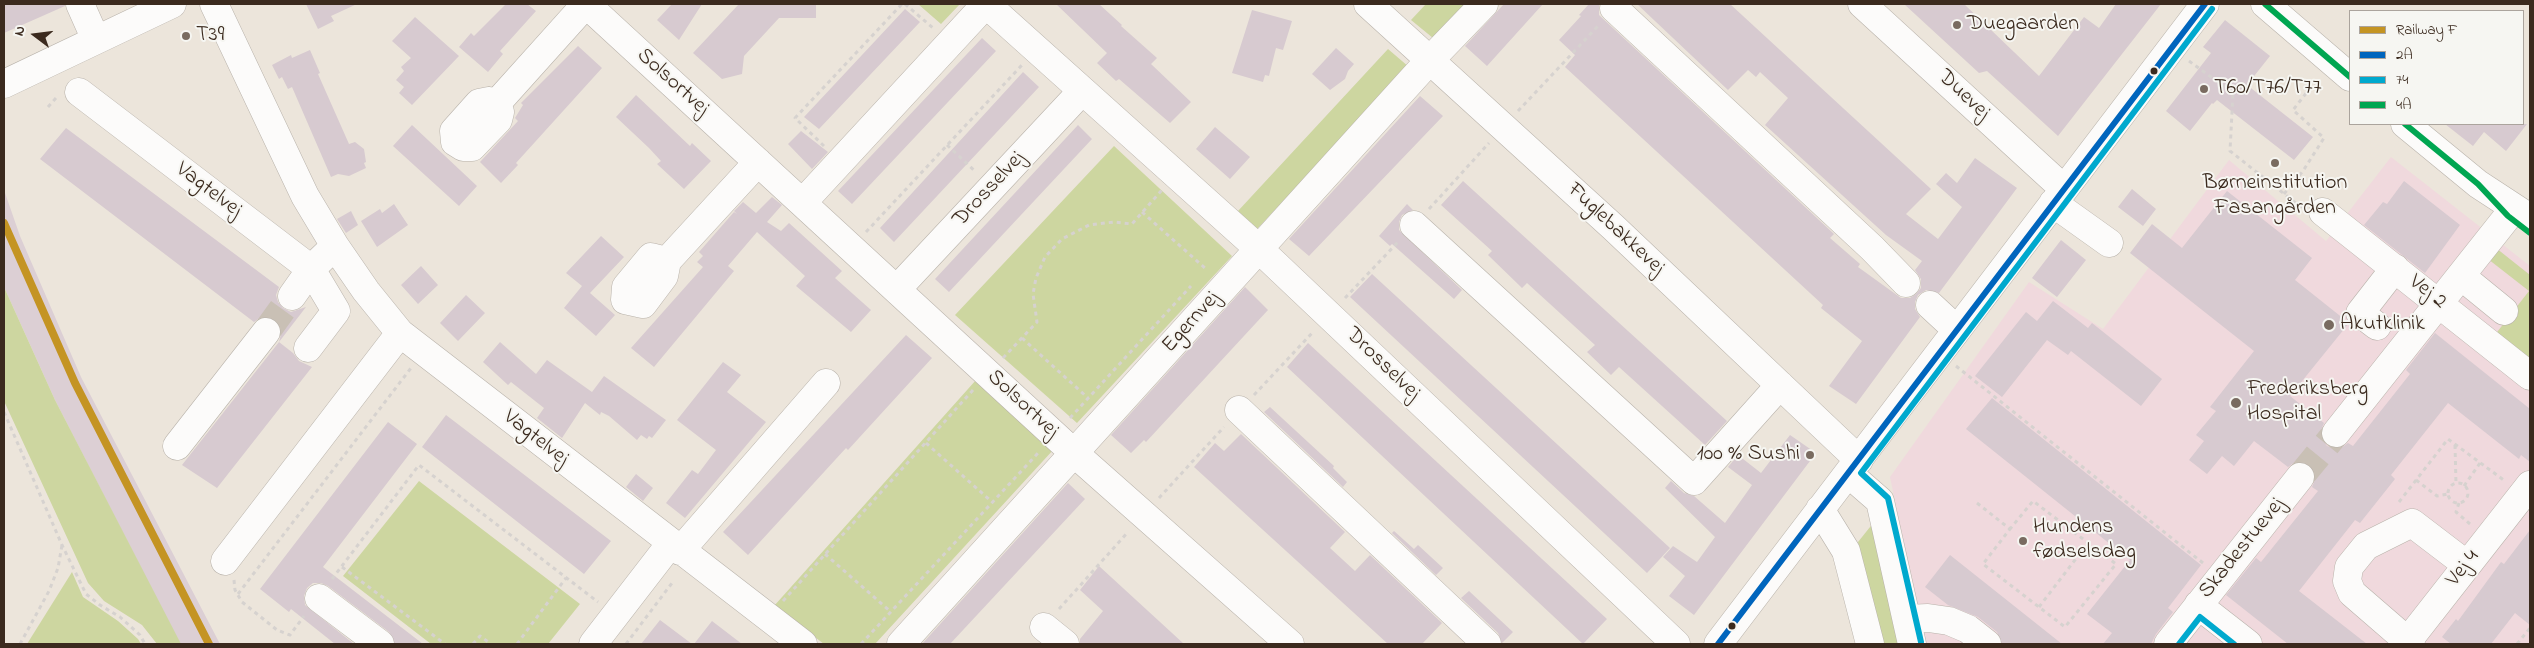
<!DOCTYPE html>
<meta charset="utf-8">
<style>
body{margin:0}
#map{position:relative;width:2534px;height:648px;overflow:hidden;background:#ece5db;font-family:"Indie Flower",sans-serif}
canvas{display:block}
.frame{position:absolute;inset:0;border:5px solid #3b2a1e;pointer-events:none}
.legend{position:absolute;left:2349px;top:10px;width:175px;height:115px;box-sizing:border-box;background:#f6f6f2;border:1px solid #aba49d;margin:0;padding:6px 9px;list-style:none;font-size:15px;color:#3b2a1e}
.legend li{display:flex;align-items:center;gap:10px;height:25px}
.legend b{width:25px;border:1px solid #aba49d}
.north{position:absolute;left:10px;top:10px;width:50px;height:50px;-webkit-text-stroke:4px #f6f6f2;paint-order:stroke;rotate:285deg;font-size:14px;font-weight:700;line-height:20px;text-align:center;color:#3b2a1e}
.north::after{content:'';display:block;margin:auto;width:18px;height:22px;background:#3b2a1e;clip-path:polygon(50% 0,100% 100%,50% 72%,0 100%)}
</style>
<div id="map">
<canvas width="2534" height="648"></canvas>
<div class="frame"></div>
<ul class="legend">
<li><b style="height:6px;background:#c49423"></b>Railway F</li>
<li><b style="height:6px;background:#0065bd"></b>2A</li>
<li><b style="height:6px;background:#00a9ce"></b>74</li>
<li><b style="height:6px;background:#00a651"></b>4A</li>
</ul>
<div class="north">N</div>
</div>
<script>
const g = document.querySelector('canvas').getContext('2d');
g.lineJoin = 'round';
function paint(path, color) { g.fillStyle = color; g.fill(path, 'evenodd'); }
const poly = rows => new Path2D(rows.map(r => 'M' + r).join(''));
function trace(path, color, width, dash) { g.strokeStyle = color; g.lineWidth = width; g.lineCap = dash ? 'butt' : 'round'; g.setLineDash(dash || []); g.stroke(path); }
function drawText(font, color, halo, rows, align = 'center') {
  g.font = font + ' "Indie Flower",sans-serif'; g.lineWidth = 4; g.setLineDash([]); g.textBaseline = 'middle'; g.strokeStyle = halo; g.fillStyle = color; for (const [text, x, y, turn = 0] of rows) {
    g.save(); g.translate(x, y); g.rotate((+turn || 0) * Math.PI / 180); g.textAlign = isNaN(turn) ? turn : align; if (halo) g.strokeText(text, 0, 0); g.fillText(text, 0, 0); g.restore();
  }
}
const built = poly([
 [2391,157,2530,266,2530,644,1924,644,1890,477,2029,282,2103,329,2229,160,2326,241]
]);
const industrial = poly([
 [4,190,20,236,81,377,220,644,180,644,55,400,4,287]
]);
const green = poly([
 [918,4,960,4,941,24],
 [1426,4,1465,4,1433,38,1411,20],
 [1388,49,1409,67,1257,229,1238,211],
 [1114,146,1232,256,1077,423,955,315],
 [2496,248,2530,275,2530,365,2494,336,2529,291,2488,259],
 [4,287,55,400,181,644,157,644,142,625,104,601,88,583,4,401],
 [976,380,1054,449,875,644,824,644,774,606],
 [419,481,580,604,548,644,431,644,343,576],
 [1874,522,1900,644,1879,644,1858,542],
 [72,572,83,597,118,621,138,639,141,644,27,644]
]);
const building = poly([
 [4,4,65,4,65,6,4,33],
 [306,4,357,4,331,16,334,21,318,29],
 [506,4,527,4,536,11,500,51,503,54,488,72,459,47,471,33,474,36],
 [672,4,702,4,679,40,657,20],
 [739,4,816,4,816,18,779,18,744,56,742,74,722,79,693,53],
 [1056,4,1099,4,1122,25,1121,26,1157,58,1151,64,1191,102,1170,123,1119,79,1116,81,1097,63,1107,53],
 [1504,4,1543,4,1487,66,1465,46],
 [1589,4,1599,4,1599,15,1834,234,1830,238,1860,264,1858,267,1901,298,1910,298,1916,294,1921,288,1921,279,1915,270,1922,261,1886,235,1765,125,1788,98,1760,72,1756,77,1748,70,1728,90,1637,4,1730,4,1931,189,1906,214,1938,239,1962,207,1936,184,1946,173,1957,183,1975,158,2017,188,1939,293,1926,290,1918,295,1915,302,1915,309,1920,317,1856,404,1829,386,1862,341,1821,308,1823,305,1565,67,1575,55,1559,40,1581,16,1579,15],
 [1904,4,1964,4,2039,76,2084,17,2099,28,2116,4,2161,4,2058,136,1987,71,1979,73],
 [905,9,920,22,819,129,804,117],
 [1252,10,1292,21,1283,50,1276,48,1269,76,1265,75,1263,82,1232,73],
 [415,17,459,56,412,105,399,93,404,87,396,80,404,71,401,67,411,58,392,41],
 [2225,20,2270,56,2247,85,2313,137,2294,160,2217,100,2213,104,2212,103,2190,131,2166,111,2211,53,2203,47],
 [982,38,996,51,852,204,838,191],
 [578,46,602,68,516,163,518,165,501,183,480,162,518,121,515,118,523,105,521,103],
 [1336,48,1354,64,1348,71,1345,79,1330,90,1312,74],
 [310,50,320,73,318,74,349,144,355,142,364,149,366,162,364,163,366,168,349,176,338,174,331,177,292,87,288,89,282,77,279,79,272,65,291,55,292,58],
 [1023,72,1039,87,894,242,880,228],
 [636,95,690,146,692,143,711,161,684,189,657,164,661,161,649,148,616,117],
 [1420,96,1443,116,1309,256,1289,239],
 [2445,124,2527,124,2506,151,2484,132,2473,146],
 [412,125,477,186,459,206,393,146],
 [1078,125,1092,139,949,292,935,279],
 [1215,127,1250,157,1230,179,1196,149],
 [66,128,279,287,276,295,278,302,283,308,291,312,306,307,279,342,281,334,281,327,275,319,268,317,261,317,254,322,40,159],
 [801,131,828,152,812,169,788,144],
 [1463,181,1727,421,1705,445,1619,367,1611,375,1587,352,1595,345,1527,283,1522,288,1488,255,1492,251,1441,205],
 [2404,181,2460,225,2425,273,2364,225,2383,202,2387,204],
 [2132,189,2156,209,2143,226,2118,207],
 [2227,191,2312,258,2295,280,2349,323,2290,396,2324,423,2321,430,2321,438,2327,446,2333,448,2341,448,2348,443,2353,446,2410,374,2406,370,2435,333,2530,409,2530,462,2521,455,2519,459,2448,403,2391,475,2395,479,2360,523,2355,520,2299,591,2367,644,2288,644,2226,595,2256,558,2261,562,2318,491,2312,487,2315,480,2315,472,2310,465,2303,462,2295,462,2288,467,2254,441,2234,466,2222,456,2207,474,2189,460,2204,441,2196,435,2216,411,2210,407,2254,351,2130,253,2152,224,2182,248],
 [772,197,782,205,767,222,781,231,789,223,842,271,835,278,871,310,851,332,796,286,805,276,757,232,728,266,734,271,654,367,631,348,703,267,697,262,703,256,699,252,734,212,737,214,734,211,743,202,756,213],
 [394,204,408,225,377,247,361,221,380,209,382,213],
 [1407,204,1413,210,1402,215,1399,222,1399,230,1462,290,1454,299,1392,244,1390,246,1379,236],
 [351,211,358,225,346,233,337,219],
 [601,236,624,257,590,293,615,315,596,336,564,308,582,286,566,273],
 [2061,240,2086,260,2057,297,2032,278],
 [421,266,438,285,418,304,401,285],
 [1372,274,1670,548,1647,573,1350,297],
 [1245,287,1268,310,1146,442,1144,440,1131,453,1111,435],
 [466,295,485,313,458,341,440,323],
 [2053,301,2088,328,2092,323,2162,379,2141,406,2071,351,2068,355,2047,340,2002,397,1975,376,2026,312,2037,321],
 [906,335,932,358,848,450,846,448,748,555,723,532],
 [279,342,293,353,299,361,312,367,217,488,182,465],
 [500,342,536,374,547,360,592,392,604,376,666,420,652,438,649,436,647,439,641,435,637,440,609,416,601,412,600,415,585,403,562,438,537,418,544,408,511,382,508,385,483,362],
 [1308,343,1607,619,1583,644,1287,367],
 [723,362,741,375,727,392,766,422,685,518,666,503,692,470,698,474,716,450,677,420],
 [1992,398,2201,565,2168,608,2173,612,2156,634,2151,644,2103,644,2112,633,2087,614,2130,560,1966,429],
 [1270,407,1334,466,1333,468,1347,482,1343,487,1264,412],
 [446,415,611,541,584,574,422,447],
 [388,422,417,444,323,567,423,644,395,644,389,632,328,586,321,583,313,583,307,588,304,596,305,605,354,644,335,644,291,609,289,612,260,589],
 [1241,434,1345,532,1330,548,1355,571,1370,555,1442,623,1422,644,1388,644,1194,467,1215,443,1224,451],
 [1790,435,1816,453,1694,615,1669,596,1685,576,1663,557,1673,546,1697,562,1715,537,1665,488,1671,481,1684,493,1694,496,1725,523,1752,485,1728,467,1738,455,1761,473],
 [636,474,653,488,643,501,626,487],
 [1068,483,1085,499,950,644,922,644],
 [2530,530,2530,625,2515,613,2491,644,2451,644,2442,637,2456,619,2458,621,2501,562,2504,564],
 [1394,531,1414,549,1418,545,1443,568,1436,575,1392,533],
 [1950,555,2062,644,2002,644,1997,632,1978,617,1948,605,1925,587],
 [1099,566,1184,644,1080,644,1080,639,1103,611,1080,590],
 [1469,591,1513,632,1502,643,1498,633,1461,598],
 [660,620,692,644,641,644],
 [712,621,742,644,694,644]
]);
const minorTunnel = poly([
 [266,332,292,296],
 [2300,477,2336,433]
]);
const path = poly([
 [905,4,933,28],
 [2189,61,2233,93,2230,151,2302,208],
 [48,107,56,98],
 [1518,111,1599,25],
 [947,145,976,172],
 [824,146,795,118,902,4],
 [2284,194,2303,171,2324,138,2293,110,2318,78],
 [1429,209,1489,143],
 [1142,212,1206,269],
 [866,232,1022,65],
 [1345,298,1399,241],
 [1022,338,1088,398],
 [1003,358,1037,322,1033,294,1036,278,1045,257,1062,239,1089,225,1114,222,1132,224,1162,190],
 [1956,366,2203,563],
 [1254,395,1313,332],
 [4,412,62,545,86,594,100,605,120,617,140,635,145,644],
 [1070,418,1191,286],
 [926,443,992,502],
 [2455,445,2456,484],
 [2416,480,2437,496,2448,494],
 '2448 493a10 10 0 1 1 20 0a10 10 0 1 1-20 0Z',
 [2464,486,2480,463],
 [1159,498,1224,427],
 [2399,502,2448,439,2505,481],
 [1977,503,2010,529,1983,564,2065,627,2116,564,2033,501,2010,529],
 [2459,503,2456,512,2470,524],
 [825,554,891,612],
 [342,567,445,644],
 [332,579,419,465,598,602],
 [234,580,235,590,242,602,277,630,290,635,304,616],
 [238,594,411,368],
 [783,601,973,390],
 [2039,607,2088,543],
 [1059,609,1128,532],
 [20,644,49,591,58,568,62,545],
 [473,644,480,636,491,644],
 [517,644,566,578],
 [626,644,672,583],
 [861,644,1039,452],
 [2517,644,2530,628]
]);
const minor = poly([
 [80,4,96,40],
 [214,4,305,196,335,246,366,291,400,333,803,644],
 [586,4,1074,453,1290,644],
 [986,4,1259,249,1676,644],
 [1368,4,1613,227,1859,460],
 [1862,4,2064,189],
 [2265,4,2350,77],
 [1614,8,1872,248,1906,283],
 [4,84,172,4],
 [79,92,311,269,335,246],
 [489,101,497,103,500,112,498,120,472,147,463,147,455,142,454,131,479,103,489,101],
 [497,103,586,4],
 [2405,124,2478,184,2530,218],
 [803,202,986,4],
 [2053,203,2109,243],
 [2323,212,2530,376],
 [1414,225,1694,481,1780,385],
 [667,261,651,257,626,287,625,300,643,304,664,276,667,261,758,162],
 [2461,276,2504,311],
 [897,289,1082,91],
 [292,296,311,269,336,311,308,348],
 [1930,305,1957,330],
 [2377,326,2360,313,2395,268],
 [1239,410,1487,644],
 [2336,433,2508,216],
 [177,446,266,332],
 [1849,474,1880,501,1912,644],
 [1820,509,1846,551,1870,644],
 [680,551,826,383],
 [225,561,400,333],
 [319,598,380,644],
 [2198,605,2248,644],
 [1907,619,1928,618,1949,621,1968,629,1987,644],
 [1044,627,1065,644],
 [2407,642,2530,485],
 [593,644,671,543],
 [901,644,1429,61,1484,4],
 [1718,644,2205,4],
 [2168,644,2300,477],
 [2411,644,2352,593,2347,581,2349,567,2366,546,2412,523,2467,565]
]);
const bus1 = poly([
 [1718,644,2205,4]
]);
const bus2 = poly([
 [1921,642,1888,498,1861,473,2212,9],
 [2179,644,2200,617,2234,644]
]);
const bus3 = poly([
 [2265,4,2350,77],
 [2405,124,2478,184,2508,216,2530,233]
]);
const rail1 = poly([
 [4,223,75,383,209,644]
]);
const markers = [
 [1957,25,5,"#796b60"],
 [186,36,5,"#796b60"],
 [2154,71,4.5,"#3b2a1e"],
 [2204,89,5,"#796b60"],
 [2275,163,5,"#796b60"],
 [2329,325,6,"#796b60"],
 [2236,403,6,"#796b60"],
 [1810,455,5,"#796b60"],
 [2023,541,5,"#796b60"],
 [1732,626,4.5,"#3b2a1e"]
];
const poiNames = [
 ["Duegaarden",1967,25],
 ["T39",196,36],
 ["T60/T76/T77",2214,89],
 ["Børneinstitution",2275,184,"center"],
 ["Fasangården",2275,209,"center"],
 ["Akutklinik",2340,325],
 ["Frederiksberg",2247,390],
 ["Hospital",2247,415],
 ["100 % Sushi",1800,455,"right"],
 ["Hundens",2033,528],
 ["fødselsdag",2033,553]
];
const streetNames = [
 ["Solsortvej",672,83,42],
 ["Duevej",1963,96,43],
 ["Drosselvej",990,190,-47],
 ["Vagtelvej",208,191,37],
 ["Fuglebakkevej",1615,230,43],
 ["Vej 2",2427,293,38],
 ["Egernvej",1192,323,-48],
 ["Drosselvej",1382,365,44],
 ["Solsortvej",1022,405,43],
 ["Vagtelvej",535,439,38],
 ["Skadestuevej",2243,549,-51],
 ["Vej 4",2464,569,-52]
];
paint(built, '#f0d9dd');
paint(industrial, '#dccfd4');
paint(green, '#cdd6a0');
paint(building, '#d7cad0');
trace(minorTunnel, '#c9c0b5', 28, [28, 14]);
trace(minor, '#b8b2aa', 29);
trace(path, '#d6d2cf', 3, [4, 4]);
trace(minor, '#fcfbfa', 28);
trace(bus1, '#0065bd', 6);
trace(bus2, '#00a9ce', 6);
trace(bus3, '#00a651', 6);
trace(rail1, '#c49423', 8);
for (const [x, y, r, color] of markers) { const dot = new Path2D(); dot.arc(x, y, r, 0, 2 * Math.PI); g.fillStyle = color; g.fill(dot); trace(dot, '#f6f6f2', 2); }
drawText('22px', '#3b2a1e', '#f6f6f2', poiNames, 'left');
drawText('22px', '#3b2a1e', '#f6f6f2', streetNames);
</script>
